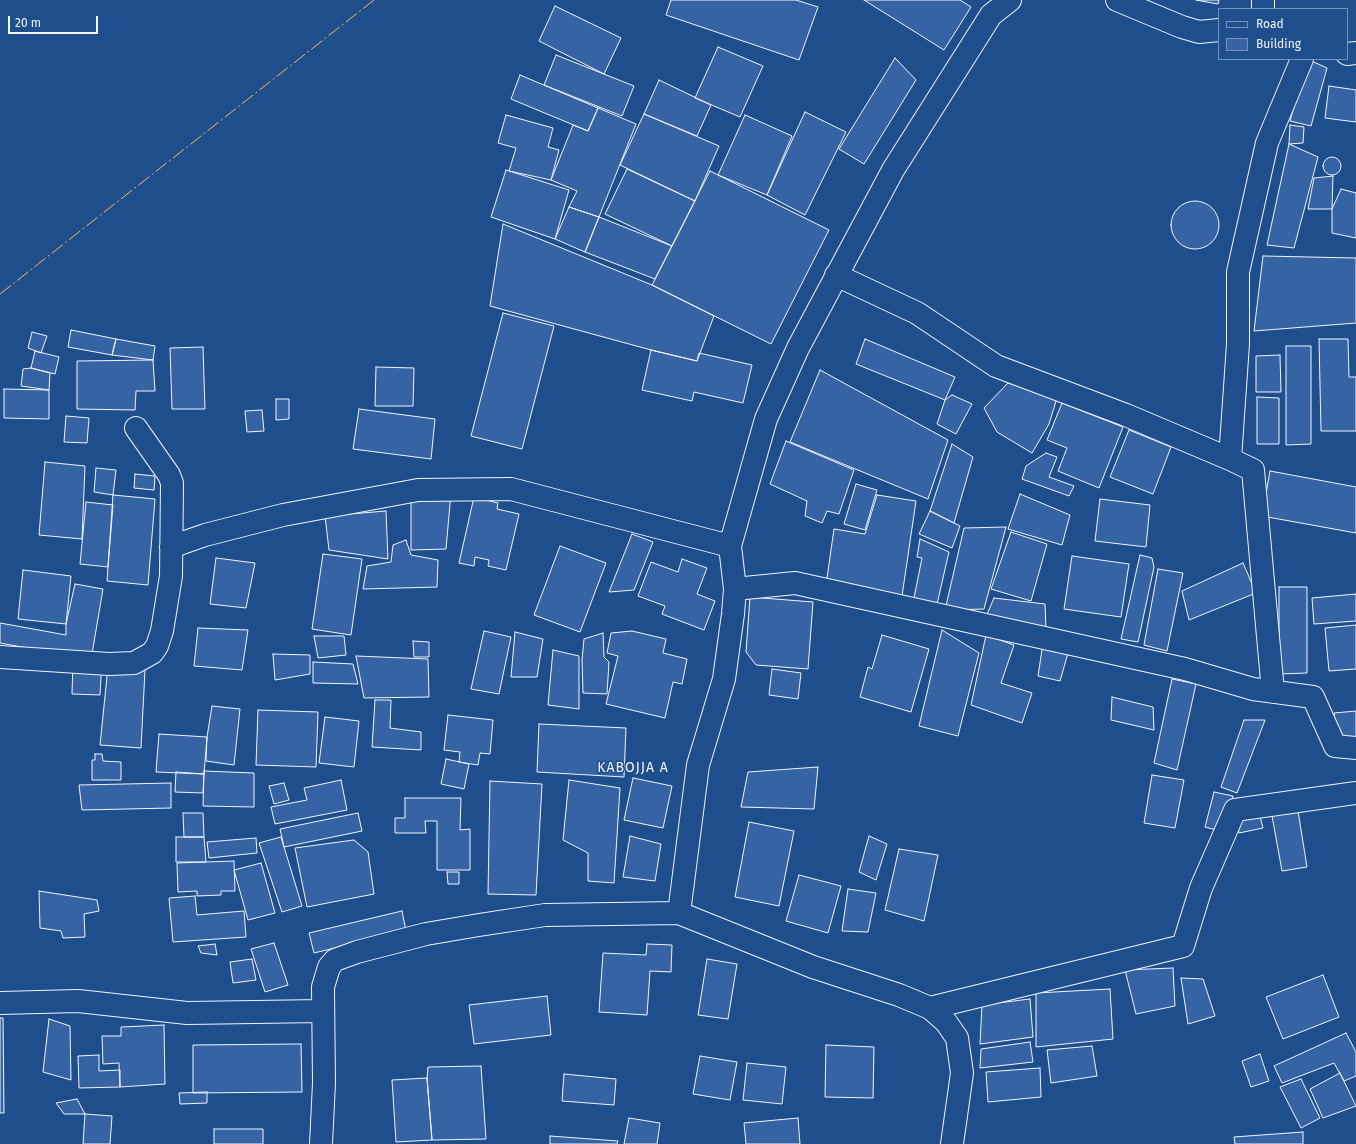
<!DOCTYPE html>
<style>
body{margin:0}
#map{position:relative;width:1356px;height:1144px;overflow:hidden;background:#1f4e8c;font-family:"Fira Sans",sans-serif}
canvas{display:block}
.legend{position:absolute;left:1218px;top:8px;width:130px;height:52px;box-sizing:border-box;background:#1f4e8c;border:1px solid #7391ba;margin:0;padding:5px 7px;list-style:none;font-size:12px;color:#f2f6ff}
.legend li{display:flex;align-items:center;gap:8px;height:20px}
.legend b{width:20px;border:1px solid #7391ba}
.scale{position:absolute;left:8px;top:16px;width:90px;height:18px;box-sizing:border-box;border:2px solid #f2f6ff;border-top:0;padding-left:5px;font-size:12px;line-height:14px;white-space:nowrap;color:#f2f6ff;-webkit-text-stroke:3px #1f4e8c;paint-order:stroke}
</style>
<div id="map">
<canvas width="1356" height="1144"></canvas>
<ul class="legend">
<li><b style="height:5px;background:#1f4e8c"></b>Road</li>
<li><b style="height:11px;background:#3563a3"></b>Building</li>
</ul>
<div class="scale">20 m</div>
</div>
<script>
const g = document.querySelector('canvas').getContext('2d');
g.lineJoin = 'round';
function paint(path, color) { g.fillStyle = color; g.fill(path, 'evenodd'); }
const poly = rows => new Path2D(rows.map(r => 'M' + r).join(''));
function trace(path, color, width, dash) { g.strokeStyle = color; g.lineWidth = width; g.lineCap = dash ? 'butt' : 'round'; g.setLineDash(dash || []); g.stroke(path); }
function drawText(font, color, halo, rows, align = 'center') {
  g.font = font + ' "Fira Sans",sans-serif'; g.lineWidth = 3; g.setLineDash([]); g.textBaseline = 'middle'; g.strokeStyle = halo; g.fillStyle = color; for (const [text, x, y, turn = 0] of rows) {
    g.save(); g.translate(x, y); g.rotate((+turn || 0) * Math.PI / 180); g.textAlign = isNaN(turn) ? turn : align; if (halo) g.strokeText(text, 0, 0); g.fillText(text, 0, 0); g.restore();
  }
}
const building = poly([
 [671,0,796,0,818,7,799,60,666,15,671,0],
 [864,0,960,0,971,7,944,50,864,0],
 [1196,0,1219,0,1218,4,1196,0],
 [555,6,621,38,604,74,539,41,555,6],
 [718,47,763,66,740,117,695,98,718,47],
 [556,55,634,86,622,116,544,85,556,55],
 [895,58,916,80,864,164,839,149,895,58],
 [1307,59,1327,68,1311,126,1290,121,1307,59],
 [520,75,598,108,588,131,511,99,520,75],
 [659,80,711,105,697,136,644,114,659,80],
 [1329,86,1356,90,1356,122,1325,118,1329,86],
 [598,108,636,124,599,217,569,207,577,191,551,180,573,125,588,131,598,108],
 [805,112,846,132,805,215,767,195,805,112],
 [644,114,719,146,695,201,620,165,644,114],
 [506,115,553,128,548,147,559,150,551,180,509,171,516,148,498,143,506,115],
 [745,115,792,136,767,195,718,175,745,115],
 [1290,125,1304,127,1303,143,1289,144,1290,125],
 [1289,144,1318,157,1294,248,1267,245,1289,144],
 '1323 166a9 9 0 1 1 18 0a9 9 0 1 1-18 0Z',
 [627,169,695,201,672,246,605,214,627,169],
 [506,170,569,190,555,239,491,217,506,170],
 [710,171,829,230,771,344,652,285,710,171],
 [1333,176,1332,209,1308,209,1314,178,1333,176],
 [1341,189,1356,193,1356,238,1332,233,1332,209,1341,189],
 '1171 225a24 24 0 1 1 48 0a24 24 0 1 1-48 0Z',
 [569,207,599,217,585,252,555,239,569,207],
 [599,217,672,246,655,279,585,252,599,217],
 [503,224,652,285,714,316,697,361,651,350,490,306,503,224],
 [1263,256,1356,258,1356,323,1254,331,1263,256],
 [503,313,554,326,522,449,471,436,503,313],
 [71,330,116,339,112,355,68,347,71,330],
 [32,332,47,336,41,353,28,348,32,332],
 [116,339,155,346,153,360,112,355,116,339],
 [865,339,955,377,945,400,856,364,865,339],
 [1319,339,1348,339,1349,377,1356,377,1356,431,1321,431,1319,339],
 [1286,346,1311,346,1311,444,1286,445,1286,346],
 [203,347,205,409,172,409,170,348,203,347],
 [651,350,697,361,699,353,752,365,743,403,694,392,692,401,642,390,651,350],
 [35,351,59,357,55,374,31,368,35,351],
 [1280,355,1281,392,1256,392,1256,356,1280,355],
 [153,360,155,391,136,391,135,410,77,409,77,361,153,360],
 [376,367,414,368,413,406,375,406,376,367],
 [31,368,50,373,49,390,21,386,23,369,31,368],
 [820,370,948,440,928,499,790,442,820,370],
 [1008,383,1057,398,1049,424,1032,453,997,432,984,408,1008,383],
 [4,389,49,390,49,419,4,418,4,389],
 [952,395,972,404,956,434,937,424,945,400,952,395],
 [1257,397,1279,398,1279,444,1257,444,1257,397],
 [276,399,289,399,289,419,276,420,276,399],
 [1062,403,1123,427,1099,488,1058,471,1067,448,1047,440,1062,403],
 [359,409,435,419,431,459,353,449,359,409],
 [262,410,264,431,247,432,245,411,262,410],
 [66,416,89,418,87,443,64,442,66,416],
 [1129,430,1171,447,1153,494,1110,477,1129,430],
 [786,441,854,470,839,514,827,511,822,523,805,516,807,501,770,484,786,441],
 [952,444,973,457,954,523,930,511,952,444],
 [1046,453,1057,457,1049,477,1074,486,1069,496,1022,479,1026,466,1046,453],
 [45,462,85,466,82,539,39,535,45,462],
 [96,468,116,470,113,495,94,492,96,468],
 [1270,471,1356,487,1356,533,1262,516,1270,471],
 [135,474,155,476,154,490,134,488,135,474],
 [856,484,877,490,865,530,844,524,856,484],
 [451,493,446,549,411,550,411,500,451,493],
 [1020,494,1070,515,1062,545,1008,529,1020,494],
 [113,495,155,499,148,585,107,581,113,495],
 [877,495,916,501,902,596,826,585,834,529,865,534,877,495],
 [474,497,498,503,497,509,519,514,506,570,488,566,489,560,475,557,474,566,459,563,474,497],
 [1100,499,1150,505,1146,547,1095,541,1100,499],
 [86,502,113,505,108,567,80,564,86,502],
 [386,511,388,559,329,550,325,516,386,511],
 [930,511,960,526,952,548,919,534,930,511],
 [1006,527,984,609,945,610,964,528,1006,527],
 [1011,532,1047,544,1031,601,991,589,1011,532],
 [632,534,653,542,634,590,609,592,632,534],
 [920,539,949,552,937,604,914,598,922,558,917,557,920,539],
 [406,540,411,555,438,560,437,587,363,589,367,566,391,562,393,545,406,540],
 [560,546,606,563,580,632,534,615,560,546],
 [323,554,362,559,351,635,312,629,323,554],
 [1140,555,1152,558,1154,567,1138,642,1121,639,1140,555],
 [1072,556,1129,564,1121,617,1064,609,1072,556],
 [216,558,255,563,246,608,210,604,216,558],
 [682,559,707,568,697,594,715,601,704,630,662,614,665,606,638,596,651,562,678,572,682,559],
 [1243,563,1256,593,1189,620,1182,591,1243,563],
 [1158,569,1183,573,1167,651,1144,645,1158,569],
 [23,570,71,576,66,624,18,619,23,570],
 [75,584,103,589,91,660,0,643,0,623,66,635,66,624,75,584],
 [1279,587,1307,587,1307,673,1279,674,1279,587],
 [1356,594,1356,621,1314,624,1312,598,1356,594],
 [750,597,813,602,808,669,756,665,746,652,750,597],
 [994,598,1045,604,1046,629,985,619,994,598],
 [1356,625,1356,669,1329,671,1325,628,1356,625],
 [198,628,248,630,242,670,194,666,198,628],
 [942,630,979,653,958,736,919,726,942,630],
 [484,631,511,637,499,694,471,689,484,631],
 [632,631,666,639,663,653,687,659,682,684,673,682,665,718,606,704,618,656,607,653,611,633,632,631],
 [515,632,543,639,537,677,511,677,515,632],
 [603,633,604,657,609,662,607,694,583,693,582,660,584,639,603,633],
 [882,635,929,649,911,712,860,697,868,667,872,669,882,635],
 [986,635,1014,645,1001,683,1032,693,1022,723,971,705,986,635],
 [314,636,344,636,346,655,318,658,314,636],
 [413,641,429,642,429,657,414,657,413,641],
 [1043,643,1068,653,1060,681,1038,676,1043,643],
 [553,650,579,656,579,709,548,705,553,650],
 [273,654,310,655,310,674,275,680,273,654],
 [356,656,428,659,429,697,364,698,356,656],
 [109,657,145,670,141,748,100,745,109,657],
 [73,659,102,660,100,695,72,694,73,659],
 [313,662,353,664,358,684,313,683,313,662],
 [772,669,801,673,798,699,769,695,772,669],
 [1172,679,1196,684,1177,770,1154,763,1172,679],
 [1112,697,1153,707,1154,730,1111,720,1112,697],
 [375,700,391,700,390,728,421,732,421,750,372,747,375,700],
 [212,706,240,709,234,765,206,761,207,737,212,706],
 [258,710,318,712,316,767,256,765,258,710],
 [1356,711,1356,737,1337,739,1334,713,1356,711],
 [448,715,493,720,490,754,480,753,478,765,459,762,460,752,444,750,448,715],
 [325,717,359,721,354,767,319,763,325,717],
 [1244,720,1265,720,1237,793,1221,787,1244,720],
 [539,724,626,728,624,777,537,772,539,724],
 [159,734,207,737,204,774,156,772,159,734],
 [95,754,102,754,103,761,121,762,121,780,92,780,92,760,95,760,95,754],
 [446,759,469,764,464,789,441,784,446,759],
 [818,767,814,809,741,807,748,772,818,767],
 [204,771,254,773,254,807,203,806,204,771],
 [176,772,204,774,203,793,175,792,176,772],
 [1152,775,1184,780,1175,828,1144,823,1152,775],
 [633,778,672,786,663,828,624,820,633,778],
 [341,780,347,810,275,824,271,807,307,800,304,788,341,780],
 [569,780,620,788,614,883,588,881,588,853,563,840,569,780],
 [490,781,542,784,536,895,488,894,490,781],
 [171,783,171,808,82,810,79,785,171,783],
 [284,783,289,800,274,804,269,786,284,783],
 [1214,792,1233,796,1224,832,1205,827,1214,792],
 [405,798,461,798,460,830,470,829,470,870,437,870,437,821,425,821,426,833,395,833,395,818,405,818,405,798],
 [1298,811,1307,867,1282,871,1272,816,1298,811],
 [183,813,203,813,204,837,184,837,183,813],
 [358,813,362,831,284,847,280,829,358,813],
 [1260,816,1263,828,1239,833,1237,819,1260,816],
 [749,822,794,831,779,906,735,897,749,822],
 [630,836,661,844,655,881,623,877,630,836],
 [869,836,887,844,876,880,859,872,869,836],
 [176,837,204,837,206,862,176,862,176,837],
 [281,837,302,906,282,912,259,843,281,837],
 [256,838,257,853,209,858,207,842,256,838],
 [354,840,368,852,374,894,307,907,295,848,354,840],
 [899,849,938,855,924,921,885,910,899,849],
 [234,861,235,891,221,891,221,895,197,896,197,891,178,892,177,863,234,861],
 [261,863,275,913,248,920,234,870,261,863],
 [447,872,459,872,459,884,448,884,447,872],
 [799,875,841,886,828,933,786,921,799,875],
 [848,889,876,893,868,932,842,931,848,889],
 [39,891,97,900,99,911,84,914,85,937,63,938,61,931,40,928,39,891],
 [195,896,197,915,244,911,246,937,173,942,169,898,195,896],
 [402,911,406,931,314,953,309,933,402,911],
 [274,943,288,985,265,992,251,949,274,943],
 [215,944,217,955,201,953,198,946,215,944],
 [647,944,672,945,671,972,650,971,647,1015,599,1012,603,953,646,955,647,944],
 [252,959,256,980,233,983,230,962,252,959],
 [707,959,737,964,728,1019,698,1015,707,959],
 [1173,968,1175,1006,1136,1014,1125,970,1173,968],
 [1323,975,1339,1017,1283,1039,1266,997,1323,975],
 [1181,978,1203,979,1215,1016,1188,1024,1181,978],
 [1110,989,1113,1039,1036,1047,1036,993,1110,989],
 [547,996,551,1035,474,1044,469,1005,547,996],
 [1030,999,1033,1037,980,1044,982,1005,1030,999],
 [0,1018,3,1018,4,1113,0,1113,0,1018],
 [49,1019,70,1026,71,1080,43,1072,49,1019],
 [164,1025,165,1084,120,1087,119,1063,103,1064,102,1036,121,1036,121,1027,164,1025],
 [1346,1033,1356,1052,1356,1076,1344,1081,1334,1063,1282,1083,1274,1066,1346,1033],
 [1030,1042,1033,1062,980,1068,981,1049,1030,1042],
 [301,1044,302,1092,193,1093,193,1045,301,1044],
 [826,1045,874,1047,873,1098,825,1097,826,1045],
 [1092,1046,1097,1076,1051,1083,1047,1050,1092,1046],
 [1260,1054,1269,1081,1251,1087,1242,1061,1260,1054],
 [99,1055,99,1071,120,1070,120,1087,79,1088,78,1056,99,1055],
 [700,1056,737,1062,730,1100,693,1094,700,1056],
 [747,1063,786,1067,782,1104,743,1100,747,1063],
 [481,1066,486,1139,432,1140,427,1078,428,1067,481,1066],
 [1040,1068,1041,1097,988,1102,986,1072,1040,1068],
 [1340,1073,1356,1106,1323,1118,1310,1089,1340,1073],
 [564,1074,616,1079,614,1105,562,1101,564,1074],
 [427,1078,432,1140,396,1142,392,1080,427,1078],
 [1301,1079,1320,1118,1301,1128,1280,1087,1301,1079],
 [207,1092,207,1103,180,1104,179,1093,207,1092],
 [77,1099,85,1114,64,1114,56,1103,77,1099],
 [85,1114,112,1116,110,1144,83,1144,85,1114],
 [629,1118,660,1123,657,1144,624,1144,629,1118],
 [798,1118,800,1144,746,1144,744,1123,798,1118],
 [214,1129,263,1129,263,1144,214,1144,214,1129],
 [1303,1132,1303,1144,1235,1144,1234,1137,1303,1132],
 [550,1136,618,1141,617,1144,550,1144,550,1136]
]);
const minor = poly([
 [1117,0,1182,27,1199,32,1219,30],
 [1263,9,1263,0],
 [1347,54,1356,53],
 [836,275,917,313,996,366,1126,415,1230,459],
 [171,547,205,535,283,515,418,490,511,489,730,546],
 [735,589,795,583,1185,669,1253,689,1313,697,1335,746,1356,748],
 [0,657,109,664,134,663,152,653,157,646,162,631,171,576,172,483,169,475,136,428],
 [1273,692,1253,470,1230,459,1238,344,1238,272,1267,143,1302,59],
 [679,913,698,765,724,679,733,614,735,589,730,546,766,419,798,348,893,170,991,15,1010,0],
 [0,1003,78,1001,187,1013,322,1011],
 [930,1008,1183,946,1201,888,1235,810,1356,793],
 [321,1144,324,1083,323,987,329,967,335,960,357,952,426,934,479,925,545,915,679,913,813,967,899,995,930,1008,946,1022,957,1038,962,1073,952,1144]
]);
const power = poly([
 [0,294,374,0]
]);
const quarterNames = [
 ["KABOJJA A",633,768]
];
paint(building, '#3563a3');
trace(building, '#f2f6ff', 1);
trace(minor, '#f2f6ff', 24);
trace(minor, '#1f4e8c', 22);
trace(power, '#ffb74d', 1, [14, 3, 2, 3]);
g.letterSpacing = '1px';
drawText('14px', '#f2f6ff', '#1f4e8c', quarterNames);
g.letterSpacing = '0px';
</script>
